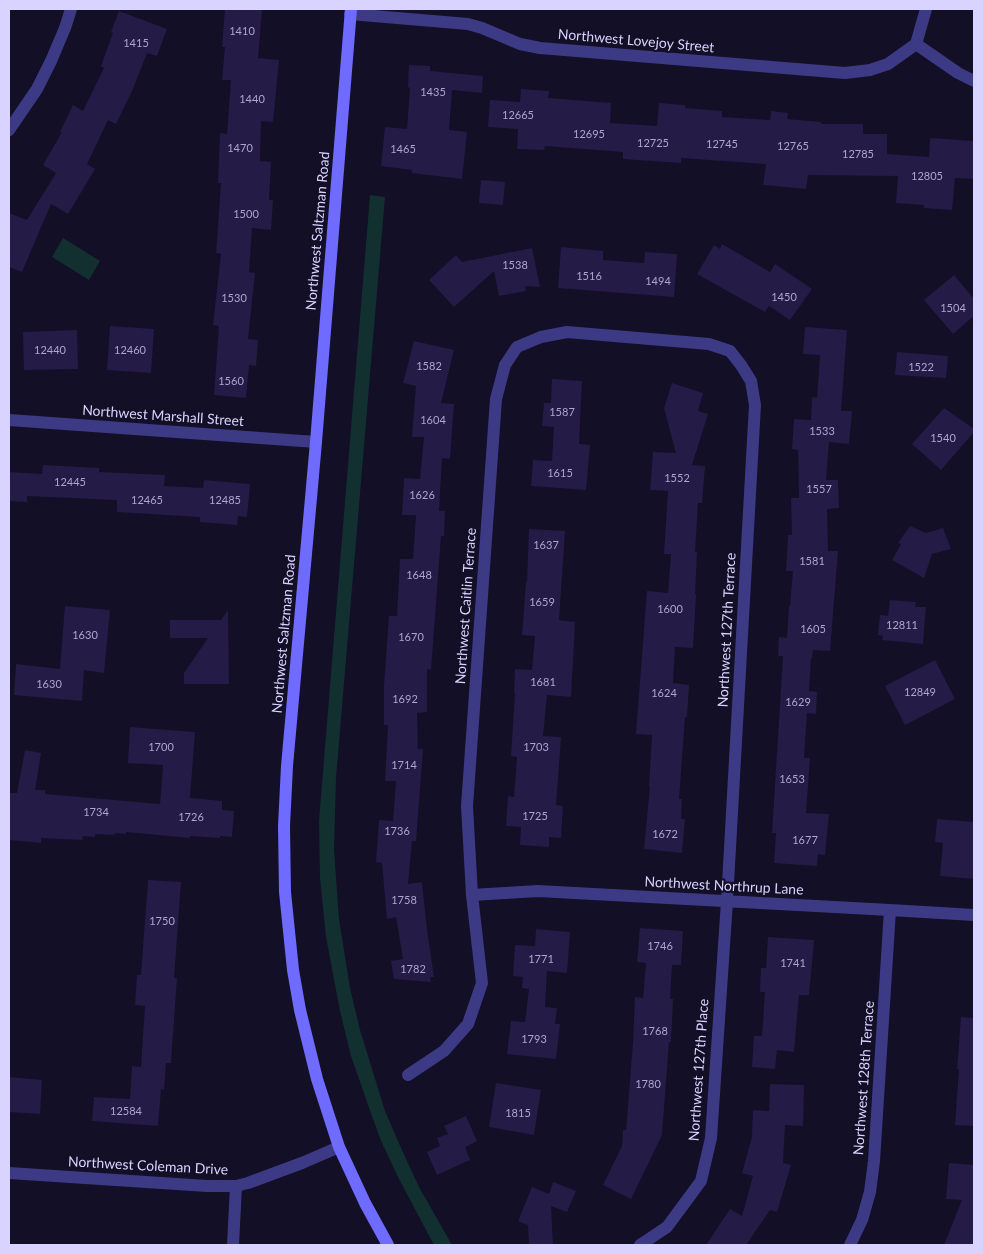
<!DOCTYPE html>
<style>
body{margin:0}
#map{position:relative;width:983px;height:1254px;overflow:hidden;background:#130f26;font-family:Lato,sans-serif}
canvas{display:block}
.frame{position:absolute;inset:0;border:10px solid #d9d4ff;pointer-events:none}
</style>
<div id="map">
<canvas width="983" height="1254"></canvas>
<div class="frame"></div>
</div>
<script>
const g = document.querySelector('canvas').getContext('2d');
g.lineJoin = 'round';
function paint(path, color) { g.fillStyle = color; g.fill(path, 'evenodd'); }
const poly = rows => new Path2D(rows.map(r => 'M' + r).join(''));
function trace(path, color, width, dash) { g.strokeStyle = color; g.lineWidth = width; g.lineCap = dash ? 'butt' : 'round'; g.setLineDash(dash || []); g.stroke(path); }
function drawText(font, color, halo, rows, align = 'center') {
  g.font = font + ' Lato,sans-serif'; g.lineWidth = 4.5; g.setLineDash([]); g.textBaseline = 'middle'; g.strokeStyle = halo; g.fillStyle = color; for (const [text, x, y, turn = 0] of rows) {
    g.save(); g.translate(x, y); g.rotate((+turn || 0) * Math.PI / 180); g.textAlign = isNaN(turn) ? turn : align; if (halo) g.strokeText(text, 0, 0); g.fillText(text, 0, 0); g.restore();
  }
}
const green = poly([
 [370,195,385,197,336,778,334,849,339,919,350,988,360,1030,385,1111,401,1148,419,1187,452,1245,434,1245,399,1179,381,1141,367,1102,351,1056,340,1011,326,937,320,878,319,821],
 [63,238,100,261,89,280,52,257]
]);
const building = poly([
 [225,9,262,9,258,58,279,60,273,122,261,121,260,161,271,162,269,200,273,200,271,230,252,228,249,272,255,273,248,339,258,340,256,366,249,365,246,398,214,395,219,326,213,325,221,254,216,253,221,183,218,183,220,133,227,134,231,80,222,80,225,47,222,47],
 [119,11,167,29,157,56,147,53,133,89,116,124,108,120,87,164,95,169,68,214,51,204,22,272,9,267,9,213,27,220,56,173,43,165,62,132,60,132,73,105,83,111,104,68,101,66,113,33,111,32],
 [409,65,430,66,430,71,483,76,482,93,452,90,449,130,467,132,462,179,412,173,412,170,381,166,385,127,407,129,410,88,408,87],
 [521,89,549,91,548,98,611,103,610,123,657,126,659,103,685,105,685,108,722,111,722,117,770,120,771,111,788,113,787,119,821,122,821,124,863,124,863,134,887,134,887,154,929,157,930,138,974,141,974,179,955,178,952,210,924,208,924,205,896,203,898,176,808,175,806,189,763,185,766,164,681,158,681,163,623,159,623,152,545,146,544,150,517,149,518,129,488,127,490,100,520,102],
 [481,180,505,182,503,205,479,203],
 [722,244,770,272,775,264,812,289,790,320,769,306,765,312,697,274,714,245,720,249],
 [561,247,603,251,603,260,644,263,645,252,677,254,674,297,558,288],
 [532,248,540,287,525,286,526,291,499,296,494,271,454,307,429,280,456,255,462,262],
 [954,275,974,299,974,316,953,334,924,300],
 [110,326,154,329,151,373,107,370],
 [805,327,847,330,841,411,852,411,849,444,829,442,826,480,838,480,839,508,827,509,828,551,838,551,830,651,813,650,812,658,811,658,809,691,817,692,816,714,807,713,804,758,810,758,806,813,829,814,825,855,818,854,817,866,774,863,776,833,772,833,783,656,778,656,779,637,787,638,789,606,790,606,793,571,786,571,788,535,792,535,791,498,799,498,798,450,792,449,794,419,811,420,812,397,817,398,820,355,803,354],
 [77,330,78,369,24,370,23,332],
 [414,341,454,350,441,403,454,404,450,459,442,458,439,511,445,511,444,536,441,536,431,670,427,669,427,712,417,713,418,749,423,749,416,841,412,841,408,884,422,882,427,930,434,977,430,977,431,982,394,979,391,961,403,959,396,917,387,919,382,863,376,862,379,820,393,821,396,781,385,781,388,725,384,725,384,685,389,616,397,616,400,559,413,559,416,515,402,515,404,478,420,479,424,437,412,437,416,386,403,383],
 [897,352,948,356,946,378,895,375],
 [552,379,582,381,579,444,590,445,586,490,531,486,533,460,552,461,554,427,542,426,544,403,551,403],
 [672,383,703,393,698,411,708,414,692,465,705,466,702,503,698,503,695,552,697,552,695,594,696,595,693,648,675,647,673,683,689,685,687,717,685,717,679,799,682,799,681,819,685,819,682,853,644,849,650,787,649,786,652,735,636,734,647,591,668,593,671,554,664,554,668,491,650,490,653,452,676,453,664,408],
 [944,408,974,429,974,432,941,470,912,444],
 [43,465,99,468,99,472,165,475,164,486,203,488,204,480,250,484,247,517,238,516,237,525,200,522,200,517,117,512,117,500,27,496,27,502,9,501,9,472,42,474],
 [910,526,926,533,943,528,951,549,932,554,924,578,892,560,901,544,898,543],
 [529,529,565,531,559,620,575,622,571,697,547,695,543,736,561,737,556,805,563,806,561,838,549,837,549,847,520,845,521,827,506,826,508,796,514,797,517,757,511,756,515,693,514,693,515,669,532,670,535,636,522,635,526,582,527,582],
 [890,600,916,602,915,607,926,607,923,644,882,640,883,636,878,635,880,615,888,616],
 [65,606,110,610,104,673,84,670,82,701,14,695,16,664,60,669],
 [228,610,229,684,184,684,184,673,208,638,170,638,170,620,221,620],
 [935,660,955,699,905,725,885,686],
 [130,727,195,732,190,798,222,801,222,810,234,811,232,837,220,836,220,838,190,836,190,838,126,832,126,834,115,833,115,835,95,834,95,837,83,836,82,840,41,838,41,843,9,840,9,793,17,793,25,750,41,753,35,790,45,790,45,794,160,804,163,765,128,763],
 [937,819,974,822,974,879,940,876,943,843,935,842],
 [148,880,181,882,174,978,177,978,171,1063,166,1063,164,1090,161,1089,158,1126,92,1121,94,1097,130,1099,132,1066,141,1067,145,1006,135,1005,137,975,141,975],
 [640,928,683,931,681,965,672,965,670,999,673,999,671,1042,669,1042,662,1135,631,1199,603,1185,622,1146,623,1130,626,1130,633,1043,635,997,643,998,646,963,637,962],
 [536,929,570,932,567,973,547,971,545,1007,557,1008,555,1024,560,1024,556,1059,507,1054,511,1021,525,1022,529,989,522,988,523,977,513,976,515,945,535,946],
 [768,937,814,940,809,995,799,995,794,1052,777,1050,775,1069,752,1067,754,1036,762,1036,765,992,760,992,761,968,766,968],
 [961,1017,974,1018,974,1126,955,1125,959,1069,957,1069],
 [9,1077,42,1080,40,1114,9,1112],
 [496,1083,541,1090,534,1135,489,1127],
 [770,1084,804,1085,803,1126,785,1125,783,1163,791,1165,777,1212,770,1210,746,1245,706,1245,730,1209,742,1216,753,1176,742,1173,752,1137,753,1110,769,1111],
 [466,1116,477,1141,465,1147,470,1160,437,1175,427,1152,440,1146,437,1138,448,1134,444,1126],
 [949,1163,974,1165,974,1245,944,1245,962,1200,946,1199],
 [553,1182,576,1191,567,1212,551,1206,553,1245,529,1245,528,1225,518,1221,532,1187,549,1194]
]);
const minor = poly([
 [350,14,468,24,482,28,520,44,540,48,845,73,870,70,888,64,916,44],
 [916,44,958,73,974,81],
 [916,44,926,9],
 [9,130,37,89,51,61,65,28,71,9],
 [9,420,316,442],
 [472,895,538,891,890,910,974,915],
 [408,1075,444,1051,468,1024,482,983,472,895,467,806,496,399,505,365,517,347,541,337,567,332,709,344,730,351,741,365,751,381,755,405,727,901,711,1138,701,1181,667,1227,640,1245],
 [9,1173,207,1186,236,1186,248,1183,302,1163,339,1147],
 [233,1245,236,1186],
 [850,1245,862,1220,870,1192,874,1161,890,910]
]);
const secondary = poly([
 [351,9,316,442,287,766,284,826,285,892,293,970,300,1010,317,1079,339,1147,365,1203,388,1245]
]);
const numberNames = [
 ["1410",242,31],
 ["1415",136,43],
 ["1435",433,92],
 ["1440",252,99],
 ["12665",518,115],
 ["12695",589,134],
 ["12725",653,143],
 ["12745",722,144],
 ["12765",793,146],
 ["1470",240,148],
 ["1465",403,149],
 ["12785",858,154],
 ["12805",927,176],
 ["1500",246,214],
 ["1538",515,265],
 ["1516",589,276],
 ["1494",658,281],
 ["1450",784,297],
 ["1530",234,298],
 ["1504",953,308],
 ["12440",50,350],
 ["12460",130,350],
 ["1582",429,366],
 ["1522",921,367],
 ["1560",231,381],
 ["1587",562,412],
 ["1604",433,420],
 ["1533",822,431],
 ["1540",943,438],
 ["1615",560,473],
 ["1552",677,478],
 ["12445",70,482],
 ["1557",819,489],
 ["1626",422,495],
 ["12465",147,500],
 ["12485",225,500],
 ["1637",546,545],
 ["1581",812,561],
 ["1648",419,575],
 ["1659",542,602],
 ["1600",670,609],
 ["12811",902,625],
 ["1605",813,629],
 ["1630",85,635],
 ["1670",411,637],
 ["1681",543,682],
 ["1630",49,684],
 ["12849",920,692],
 ["1624",664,693],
 ["1692",405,699],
 ["1629",798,702],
 ["1700",161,747],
 ["1703",536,747],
 ["1714",404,765],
 ["1653",792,779],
 ["1734",96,812],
 ["1725",535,816],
 ["1726",191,817],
 ["1736",397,831],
 ["1672",665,834],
 ["1677",805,840],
 ["1758",404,900],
 ["1750",162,921],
 ["1746",660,946],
 ["1771",541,959],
 ["1741",793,963],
 ["1782",413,969],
 ["1768",655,1031],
 ["1793",534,1039],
 ["1780",648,1084],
 ["12584",126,1111],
 ["1815",518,1113]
];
const streetNames = [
 ["Northwest Lovejoy Street",636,41,5],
 ["Northwest Saltzman Road",318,231,-85],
 ["Northwest Marshall Street",163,416,4],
 ["Northwest Caitlin Terrace",466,606,-86],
 ["Northwest 127th Terrace",727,630,-87],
 ["Northwest Saltzman Road",284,634,-85],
 ["Northwest Northrup Lane",724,886,3],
 ["Northwest 127th Place",699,1070,-86],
 ["Northwest 128th Terrace",864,1078,-86],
 ["Northwest Coleman Drive",148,1166,3]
];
paint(green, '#12302f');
paint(building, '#241b47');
trace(minor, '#3d3a85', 12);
trace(secondary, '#6f6bff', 12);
drawText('11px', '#aca6d1', null, numberNames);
drawText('14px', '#d9d4ff', '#130f26', streetNames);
</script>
